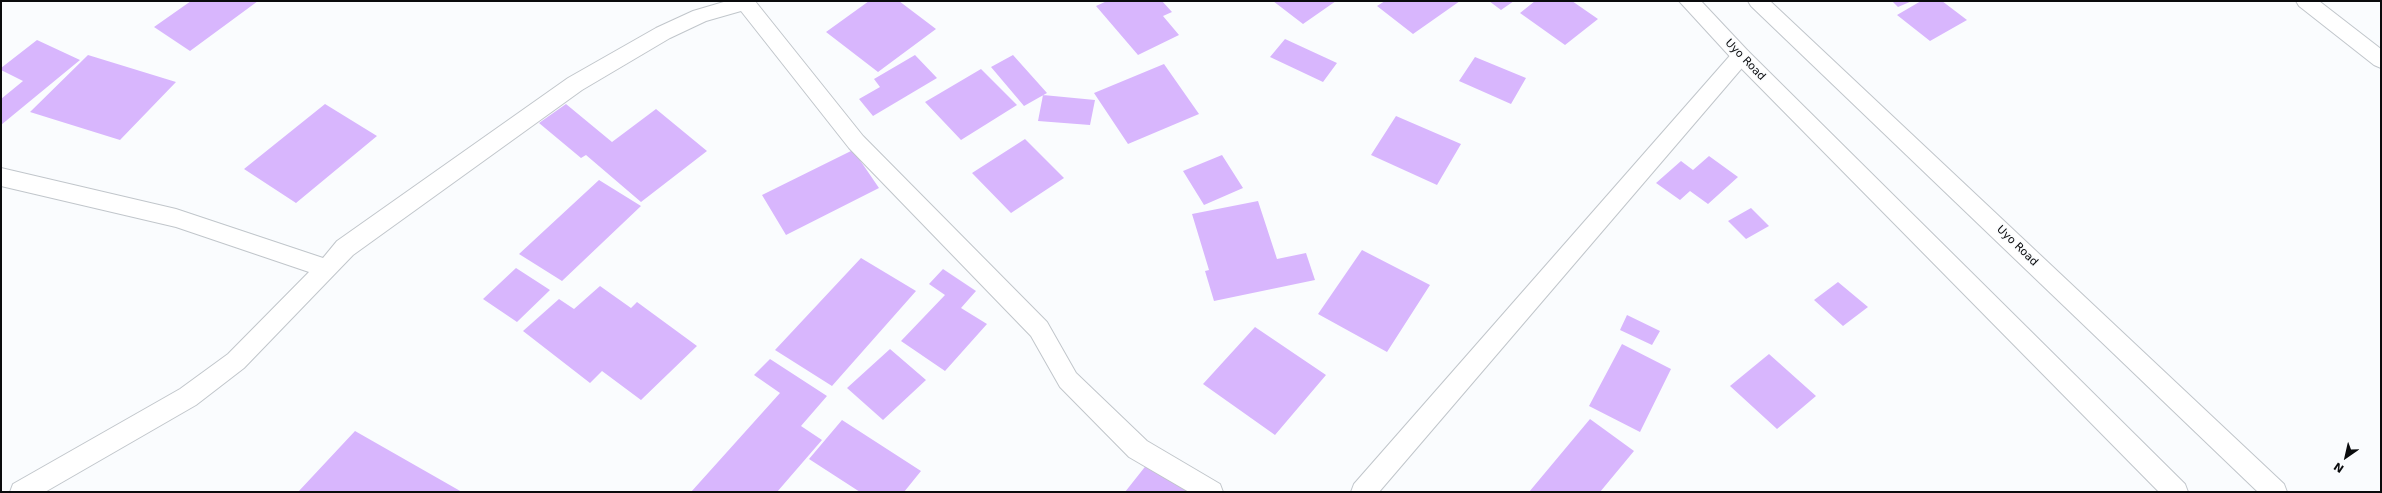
<!DOCTYPE html>
<style>
body{margin:0}
#map{position:relative;width:2382px;height:493px;overflow:hidden;background:#fafcfe;font-family:"DejaVu Sans",sans-serif}
canvas{display:block}
.frame{position:absolute;inset:0;border:2px solid #0a0b0d;pointer-events:none}
.north{position:absolute;left:2326px;top:437px;width:40px;height:40px;-webkit-text-stroke:3px #fafcfe;paint-order:stroke;rotate:214deg;font-size:11px;font-weight:700;line-height:16px;text-align:center;color:#0a0b0d}
.north::after{content:'';display:block;margin:auto;width:14px;height:18px;background:#0a0b0d;clip-path:polygon(50% 0,100% 100%,50% 72%,0 100%)}
</style>
<div id="map">
<canvas width="2382" height="493"></canvas>
<div class="frame"></div>
<div class="north">N</div>
</div>
<script>
const g = document.querySelector('canvas').getContext('2d');
g.lineJoin = 'round';
function paint(path, color) { g.fillStyle = color; g.fill(path, 'evenodd'); }
const poly = rows => new Path2D(rows.map(r => 'M' + r).join(''));
function trace(path, color, width, dash) { g.strokeStyle = color; g.lineWidth = width; g.lineCap = dash ? 'butt' : 'round'; g.setLineDash(dash || []); g.stroke(path); }
function drawText(font, color, halo, rows, align = 'center') {
  g.font = font + ' "DejaVu Sans",sans-serif'; g.lineWidth = 3; g.setLineDash([]); g.textBaseline = 'middle'; g.strokeStyle = halo; g.fillStyle = color; for (const [text, x, y, turn = 0] of rows) {
    g.save(); g.translate(x, y); g.rotate((+turn || 0) * Math.PI / 180); g.textAlign = isNaN(turn) ? turn : align; if (halo) g.strokeText(text, 0, 0); g.fillText(text, 0, 0); g.restore();
  }
}
const building = poly([
 [191,1,258,1,190,51,154,27],
 [869,1,899,1,936,29,878,72,826,32],
 [1107,1,1162,1,1172,12,1163,16,1179,35,1138,55,1096,6],
 [1273,1,1336,1,1303,24],
 [1385,1,1460,1,1413,34,1377,6],
 [1489,1,1514,1,1501,10],
 [1535,1,1572,1,1598,19,1565,45,1520,13],
 [1892,1,1912,1,1898,7],
 [1921,1,1942,1,1967,20,1930,41,1897,15],
 [1285,39,1337,63,1323,82,1270,57],
 [37,40,80,60,1,125,1,99,23,81,1,70,1,68],
 [88,55,176,82,120,140,30,112],
 [915,55,937,78,873,116,859,99,880,87,874,79],
 [1013,55,1047,93,1024,106,991,67],
 [1475,57,1526,78,1511,104,1459,81],
 [1164,64,1199,114,1128,144,1094,93],
 [981,69,1017,105,961,140,925,102],
 [1043,95,1095,100,1090,125,1038,121],
 [325,104,377,136,296,203,244,169],
 [566,104,612,142,656,109,707,151,641,202,586,155,581,158,539,123],
 [1396,116,1461,144,1437,185,1371,155],
 [1025,139,1064,178,1011,213,972,173],
 [853,150,879,188,786,235,762,195],
 [1222,155,1243,188,1204,205,1183,171],
 [1709,156,1738,177,1708,204,1690,191,1680,200,1656,183,1681,161,1693,170],
 [599,180,641,206,562,281,519,254],
 [1258,201,1277,259,1306,253,1315,280,1214,301,1205,271,1209,270,1192,214],
 [1751,208,1769,226,1746,239,1728,221],
 [1362,250,1430,285,1387,352,1318,314],
 [861,258,916,291,832,386,775,350],
 [516,268,550,290,517,322,483,299],
 [943,269,976,291,961,308,987,324,945,371,901,341,945,295,929,284],
 [1838,282,1868,307,1843,326,1814,300],
 [600,286,631,308,637,302,697,346,641,400,602,371,590,383,523,331,559,299,574,309],
 [1627,315,1660,331,1652,345,1620,330],
 [1255,327,1326,375,1275,435,1203,384],
 [1622,344,1671,369,1640,432,1589,406],
 [890,349,926,380,883,420,847,388],
 [1769,354,1816,396,1777,429,1730,386],
 [770,359,827,396,801,426,822,440,777,492,691,492,780,393,754,375],
 [1590,419,1634,451,1600,492,1529,492],
 [842,420,921,471,904,492,860,492,809,459],
 [355,431,462,492,298,492],
 [1148,463,1191,492,1125,492]
]);
const street = poly([
 [727,1,755,1,863,136,1047,322,1076,373,1147,441,1220,484,1223,492,1189,492,1129,457,1060,387,1031,336,849,148,741,11,706,21,670,38,582,90,353,255,244,368,196,405,45,492,10,492,13,484,180,389,228,354,309,272,176,227,1,186,1,168,176,209,323,258,337,241,568,78,656,28,693,11,727,1],
 [2296,1,2319,1,2381,49,2381,68,2374,65,2299,6,2296,1],
 [1741,48,1748,51,1751,56,1748,61,1379,492,1351,492,1354,484,1734,51,1741,48]
]);
const highway = poly([
 [1679,1,1701,1,1748,51,2185,484,2188,492,2159,492,1734,61,1679,1],
 [1748,1,1770,1,2284,484,2287,492,2258,492,1751,6,1748,1]
]);
const streetNames = [
 ["Uyo Road",1745,60,46],
 ["Uyo Road",2017,246,44]
];
paint(building, '#d8b6fd');
trace(street, '#c1c6cb', 2);
trace(highway, '#c1c6cb', 2);
paint(street, '#fff');
paint(highway, '#fff');
drawText('11px', '#0a0b0d', '#fafcfe', streetNames);
</script>
